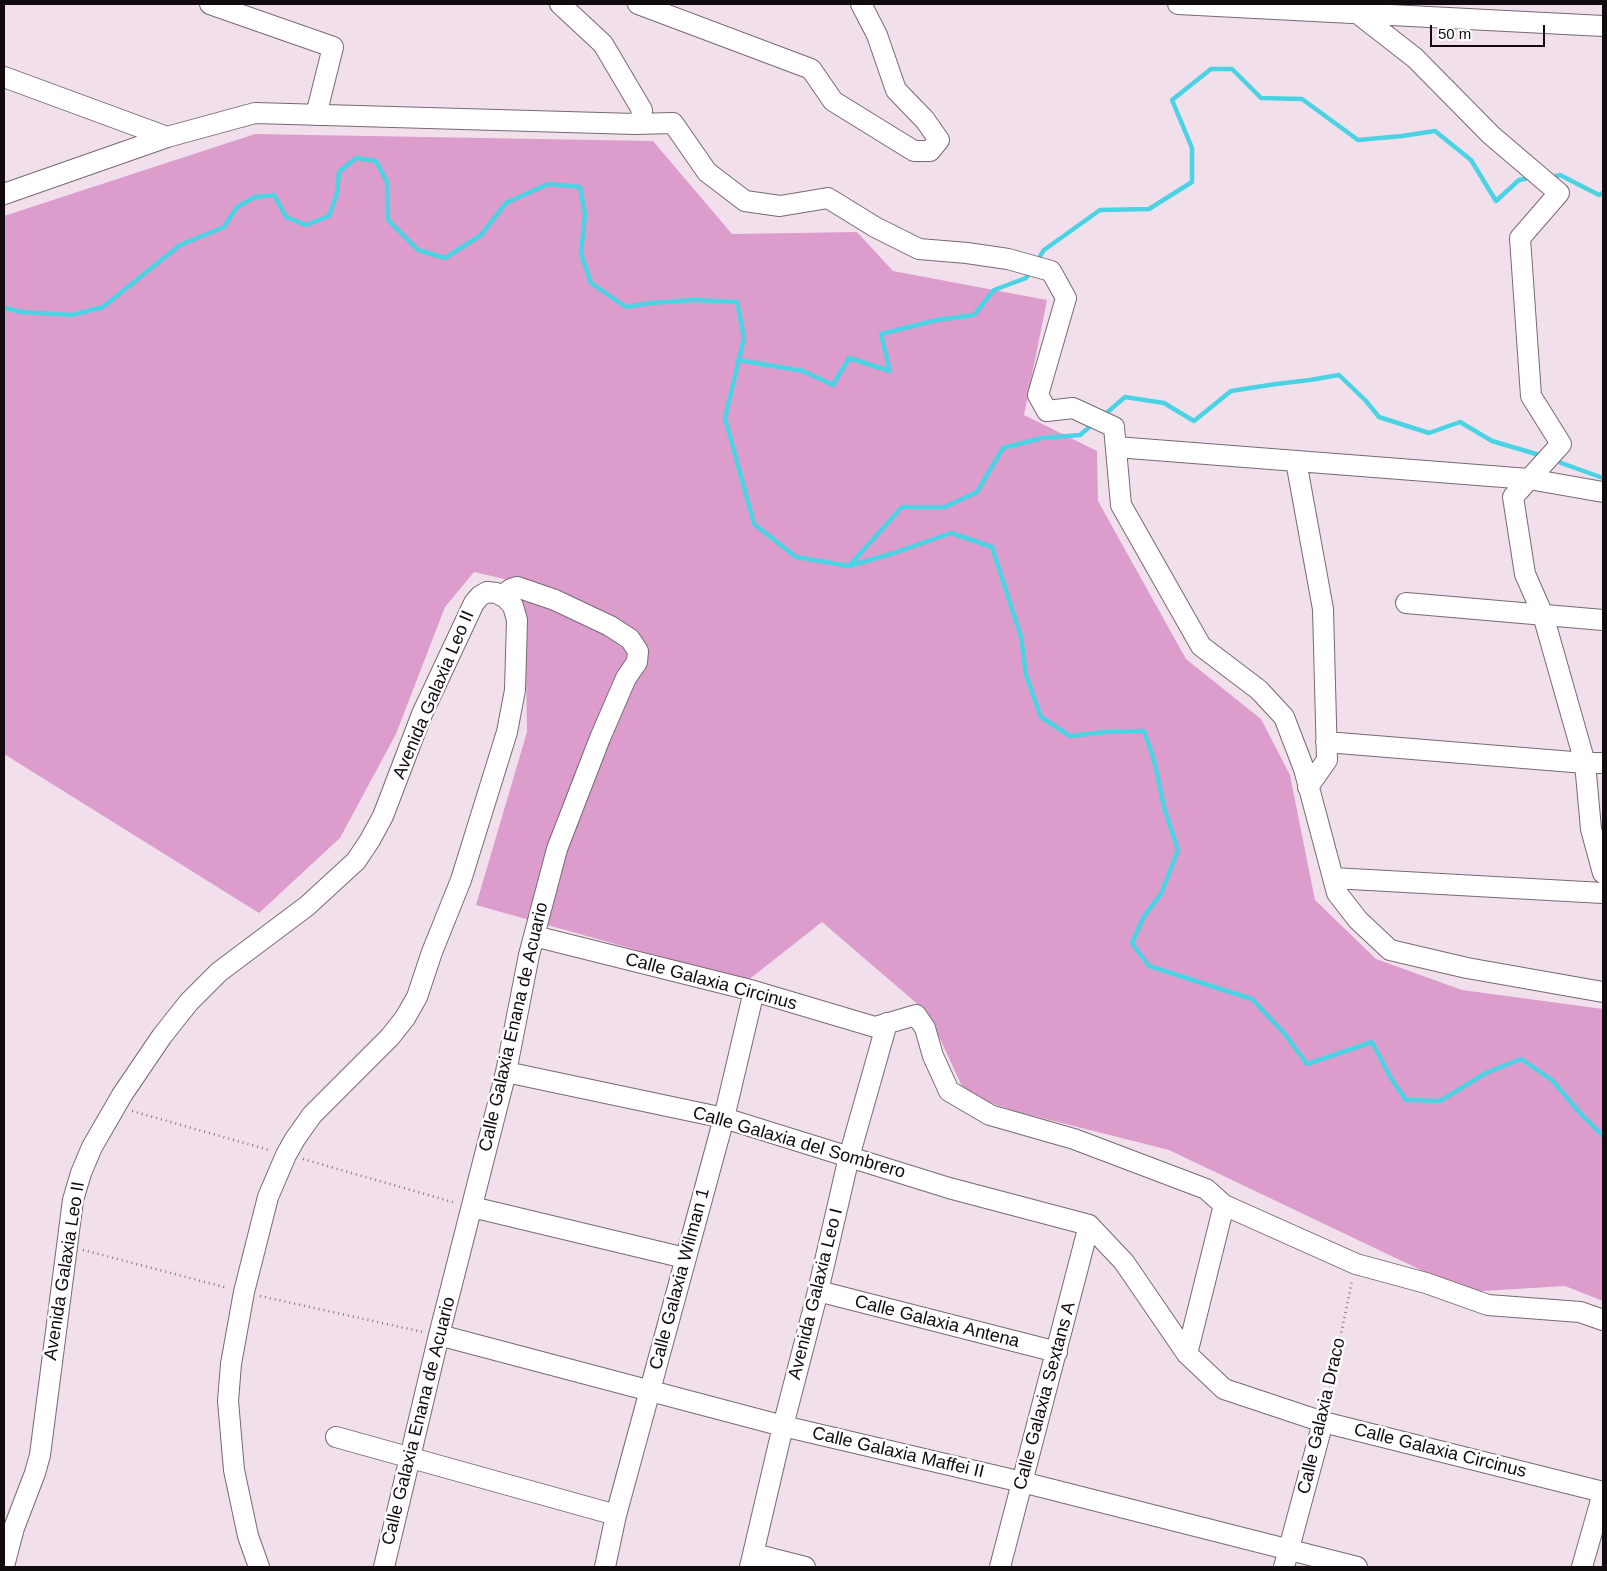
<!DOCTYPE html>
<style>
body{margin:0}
#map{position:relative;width:1607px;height:1571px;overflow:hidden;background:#f1e0ec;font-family:Helvetica,sans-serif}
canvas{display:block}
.frame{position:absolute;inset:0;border:5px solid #110b0f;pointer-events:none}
.scale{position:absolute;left:1430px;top:25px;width:115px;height:22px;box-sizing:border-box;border:2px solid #110b0f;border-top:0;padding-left:6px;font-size:15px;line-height:18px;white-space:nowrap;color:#110b0f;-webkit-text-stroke:4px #fff;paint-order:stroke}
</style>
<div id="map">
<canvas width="1607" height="1571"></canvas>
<div class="frame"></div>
<div class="scale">50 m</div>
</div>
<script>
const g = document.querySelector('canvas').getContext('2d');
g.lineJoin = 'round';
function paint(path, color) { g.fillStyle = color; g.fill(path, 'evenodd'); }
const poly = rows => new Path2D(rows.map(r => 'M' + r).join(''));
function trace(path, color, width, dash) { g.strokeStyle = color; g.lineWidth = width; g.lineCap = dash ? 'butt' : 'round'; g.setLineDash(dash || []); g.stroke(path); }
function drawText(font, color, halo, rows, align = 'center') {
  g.font = font + ' Helvetica,sans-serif'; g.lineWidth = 5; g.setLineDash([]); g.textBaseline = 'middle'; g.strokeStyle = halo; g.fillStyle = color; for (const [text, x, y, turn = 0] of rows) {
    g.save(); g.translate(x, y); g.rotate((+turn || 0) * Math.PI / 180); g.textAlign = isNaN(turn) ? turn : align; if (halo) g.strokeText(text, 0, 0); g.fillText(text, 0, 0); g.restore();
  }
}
const green = poly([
 [255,134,653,141,732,234,857,232,893,271,1047,300,1024,415,1097,451,1098,501,1186,659,1261,719,1290,775,1315,900,1376,959,1462,990,1603,1009,1603,1301,1565,1286,1467,1292,1169,1150,1022,1113,966,1095,928,1013,822,922,747,981,476,905,527,732,525,612,517,582,474,572,445,607,396,734,340,838,259,913,4,754,4,216]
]);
const stream = poly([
 [1556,176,1560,175,1599,195,1603,193],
 [1038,259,1044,250,1100,210,1149,209,1192,182,1192,148,1172,100,1211,69,1232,69,1261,98,1302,99,1358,140,1402,136,1435,131,1471,160,1496,201,1519,180,1525,179],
 [4,308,22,312,72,315,103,307,180,245,224,227,237,207,255,197,274,195,286,217,306,225,329,216,337,193,339,172,356,158,376,161,387,182,388,220,418,250,445,258,481,235,506,203,548,184,580,187,585,214,581,254,591,283,626,307,651,303,694,300,737,302,744,338,725,418,754,524,796,557,849,566,894,553,951,533,992,547,1021,637,1026,675,1041,717,1070,736,1107,732,1144,731,1154,760,1164,807,1178,850,1161,894,1144,916,1132,943,1149,966,1252,999,1284,1033,1307,1064,1372,1042,1392,1080,1406,1100,1440,1101,1486,1073,1521,1059,1552,1080,1580,1113,1603,1136],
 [738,360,803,371,833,385,849,358,890,371,881,334,937,320,974,315,994,290,1026,278,1029,274],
 [1103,416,1125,397,1164,403,1194,421,1231,391,1276,384,1310,380,1339,375,1366,401,1379,417,1429,433,1460,422,1492,441,1543,456],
 [1553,460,1603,478],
 [849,566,902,507,945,507,977,492,1003,448,1042,438,1080,435,1093,424]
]);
const path = poly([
 [132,1111,269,1150],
 [303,1159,456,1203],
 [83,1250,228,1288],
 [260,1296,423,1332],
 [1326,1406,1352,1281]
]);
const minor = poly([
 [210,4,333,47,316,115],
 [560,4,603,44,642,110,641,118,635,124],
 [638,4,811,69,833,101,914,151,930,151,939,140,925,120,896,90,877,35,861,4],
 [1178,4,1603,26],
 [1356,4,1356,12,1415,58,1491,135,1559,193,1520,238,1531,396,1561,444,1513,497,1525,574,1543,615,1585,763,1591,829,1603,873],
 [4,77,167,137],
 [4,194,167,137,255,113,635,124,673,123,707,172,745,201,780,206,828,198,875,227,919,249,967,253,1008,259,1051,271,1066,298,1038,395,1047,411,1073,408,1114,427,1121,505,1201,646,1259,690,1284,717,1304,769,1337,893,1358,920,1390,950,1467,968,1603,992],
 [1116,447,1529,479,1603,492],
 [1296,461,1323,609,1327,760,1308,787],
 [1406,603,1603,620],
 [1326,742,1585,763,1603,763],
 [1333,878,1603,893],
 [534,936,754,991,875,1027,916,1015,925,1028,933,1056,949,1091,990,1115,1074,1139,1206,1189,1224,1205,1356,1264,1426,1283,1488,1305,1580,1312,1603,1320],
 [506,1072,724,1118,949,1188,1089,1225],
 [472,1207,685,1258],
 [1089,1225,1124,1262,1187,1354,1224,1389,1323,1422,1603,1492],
 [818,1291,1057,1352],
 [439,1335,783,1426,1022,1482,1357,1567],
 [1187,1354,1224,1205],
 [336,1437,616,1515],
 [754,1554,805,1567],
 [4,1566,14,1528,35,1473,40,1455,73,1200,81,1173,92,1147,122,1095,162,1036,189,1002,219,972,307,906,356,861,370,840,383,816,422,714,474,603,480,596,487,592,496,593,505,597,513,606,517,620,515,690,507,732,461,880,432,952,417,997,405,1018,390,1037,312,1115,295,1139,286,1155,268,1197,244,1292,231,1364,228,1401,234,1470,248,1536,259,1567],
 [384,1567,439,1335,506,1072,529,955,557,849,600,738,626,678,637,662,638,651,630,639,610,626,555,600,517,587,511,589,502,596],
 [605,1567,616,1515,724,1118,754,991],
 [750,1567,783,1426,818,1291,849,1157,887,1023],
 [1000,1567,1089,1225],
 [1284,1567,1323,1422],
 [1582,1567,1603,1493]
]);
const streetNames = [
 ["Avenida Galaxia Leo II",434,695,-67],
 ["Calle Galaxia Circinus",711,982,15],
 ["Calle Galaxia Enana de Acuario",514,1027,-77],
 ["Calle Galaxia del Sombrero",799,1143,16],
 ["Avenida Galaxia Leo II",65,1271,-81],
 ["Calle Galaxia Wilman 1",680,1279,-75],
 ["Avenida Galaxia Leo I",816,1294,-76],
 ["Calle Galaxia Antena",937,1322,14],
 ["Calle Galaxia Sextans A",1045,1396,-75],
 ["Calle Galaxia Draco",1322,1416,-77],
 ["Calle Galaxia Enana de Acuario",419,1421,-76],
 ["Calle Galaxia Circinus",1440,1451,14],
 ["Calle Galaxia Maffei II",898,1453,13]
];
paint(green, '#dc9dcd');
trace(stream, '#4bd3e4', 4.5);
trace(minor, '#786974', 22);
trace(path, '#80757d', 2.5, [1, 4]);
trace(minor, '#fff', 20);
drawText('18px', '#110b0f', '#fff', streetNames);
</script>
